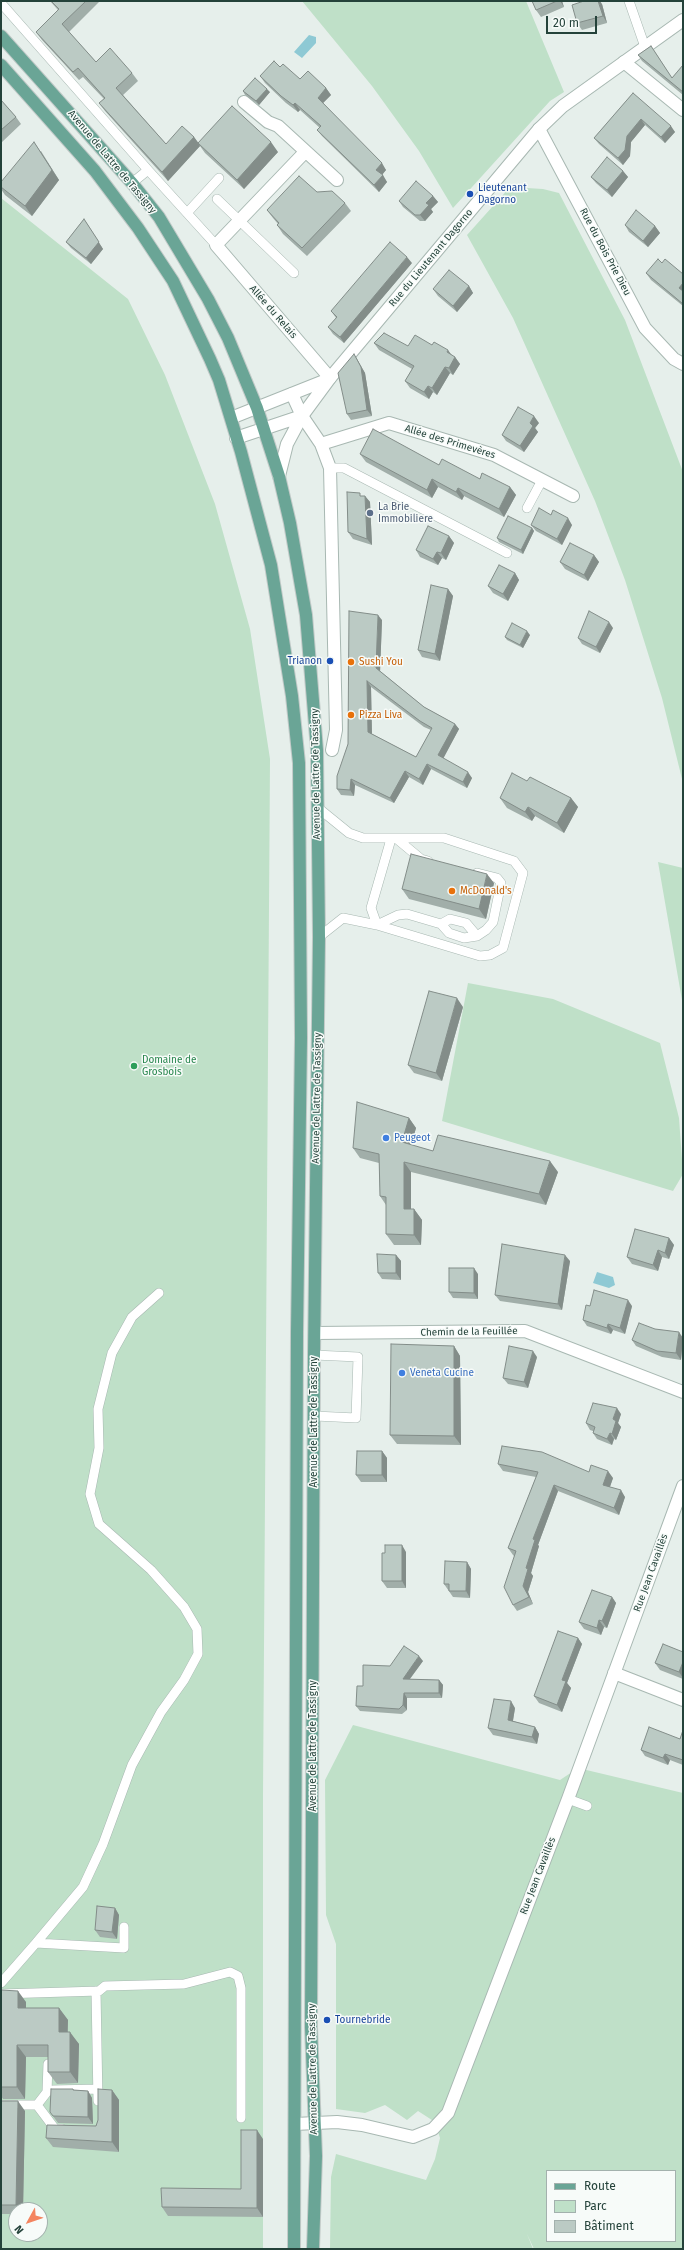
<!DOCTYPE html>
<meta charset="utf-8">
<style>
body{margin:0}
#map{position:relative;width:684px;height:2250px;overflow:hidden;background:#e6efeb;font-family:"Fira Sans",sans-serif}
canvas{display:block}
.frame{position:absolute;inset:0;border:2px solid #24423a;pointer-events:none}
.legend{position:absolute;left:546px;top:2170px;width:130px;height:72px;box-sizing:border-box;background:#f7fbf9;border:1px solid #a3b1ad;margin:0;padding:5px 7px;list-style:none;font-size:12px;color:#24423a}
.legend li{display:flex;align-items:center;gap:8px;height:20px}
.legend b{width:20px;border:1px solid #a3b1ad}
.north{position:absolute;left:8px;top:2202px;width:40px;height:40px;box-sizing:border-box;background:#f7fbf9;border:1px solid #a3b1ad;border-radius:50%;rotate:230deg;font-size:11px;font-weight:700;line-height:16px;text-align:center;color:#24423a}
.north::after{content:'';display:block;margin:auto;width:14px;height:18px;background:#f4845f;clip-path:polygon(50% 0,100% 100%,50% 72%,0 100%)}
.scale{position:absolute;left:546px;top:16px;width:51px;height:18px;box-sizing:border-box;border:2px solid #24423a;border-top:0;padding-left:5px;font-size:12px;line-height:14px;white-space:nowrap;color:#24423a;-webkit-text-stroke:3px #f7fbf9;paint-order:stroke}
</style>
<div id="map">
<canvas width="684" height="2250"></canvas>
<div class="frame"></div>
<ul class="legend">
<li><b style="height:5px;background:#6aa596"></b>Route</li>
<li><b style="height:11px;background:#bfe0c8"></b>Parc</li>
<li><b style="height:11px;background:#bbcac4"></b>Bâtiment</li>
</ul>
<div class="north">N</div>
<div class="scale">20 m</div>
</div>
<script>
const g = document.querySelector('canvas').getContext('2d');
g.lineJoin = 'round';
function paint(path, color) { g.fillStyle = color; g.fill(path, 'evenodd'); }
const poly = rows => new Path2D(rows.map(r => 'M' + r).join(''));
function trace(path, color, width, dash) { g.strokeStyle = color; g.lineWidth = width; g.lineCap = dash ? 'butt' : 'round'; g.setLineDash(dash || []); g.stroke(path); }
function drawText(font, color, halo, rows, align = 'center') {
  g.font = font + ' "Fira Sans",sans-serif'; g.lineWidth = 3; g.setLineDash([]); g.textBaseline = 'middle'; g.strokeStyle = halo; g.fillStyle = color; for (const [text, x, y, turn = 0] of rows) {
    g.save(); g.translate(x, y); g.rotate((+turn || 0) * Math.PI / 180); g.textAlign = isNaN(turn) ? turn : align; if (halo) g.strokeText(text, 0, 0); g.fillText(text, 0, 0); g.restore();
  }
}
const green = poly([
 [302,1,526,1,564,92,550,101,453,208,419,151,372,86],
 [510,187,543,189,559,193,625,320,683,472,683,783,662,698,625,580,595,501,513,318,467,235],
 [1,198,128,299,165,375,215,504,250,629,270,759,263,1794,263,2249,1,2249],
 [16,2210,40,2210,40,2234,16,2234],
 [658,862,683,868,683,1006],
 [468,983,553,999,660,1043,679,1118,683,1174,673,1191,442,1121],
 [353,1725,560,1780,578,1768,683,1793,683,2249,534,2249,527,2234,533,2249,330,2249,331,2177,336,2154,426,2180,435,2159,440,2138,435,2122,418,2111,407,2120,385,2105,365,2113,336,2109,336,1944,326,1915,325,1780],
 [547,2171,675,2171,675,2241,547,2241]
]);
const water = poly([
 [309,35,316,37,316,43,302,58,294,52],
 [597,1272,613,1277,615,1285,609,1288,593,1283]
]);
const service = poly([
 [629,1,645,47],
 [1,3,148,170],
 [132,183,148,170,216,245],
 [217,199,294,273],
 [187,213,219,178],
 [330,468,344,468,507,553],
 [527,508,542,480],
 [317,807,349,833,363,838,444,838,514,861,523,873,503,948,490,955,480,956,377,925,343,918,319,937],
 [391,839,371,908,377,925,398,915,407,914,441,924,449,933,464,938,477,936,486,930,493,922,501,883,497,878,477,873],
 [397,839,421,859,428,861],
 [441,924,450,919,466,923,477,936],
 [314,1355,358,1357,356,1418,315,1416],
 [568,1799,587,1806],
 [36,1943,83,1887,103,1844,132,1765,161,1712,184,1680,198,1654,197,1629,184,1607,151,1570,99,1524,90,1494,99,1448,98,1409,112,1353,132,1317,159,1293],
 [1,1983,36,1943,124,1948,124,1927],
 [96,1991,98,2101],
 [1,1994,99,1991,105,1986,184,1984,230,1972,238,1976,241,1988,241,2118],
 [47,2092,48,2064],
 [1,2105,37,2105,55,2129,62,2129],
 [37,2105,47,2092,53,2090,98,2089]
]);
const minor = poly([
 [624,62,683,110],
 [244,102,268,122,278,126,337,180],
 [539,129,645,328,674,359,683,364],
 [305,152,216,245,330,378],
 [292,394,302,416,321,444,330,468,336,730,332,750],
 [321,444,389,423,494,455,573,496],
 [315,1333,525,1331,683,1392],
 [614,1673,683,1700],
 [295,2124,337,2122,362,2125,413,2137,433,2129,448,2113,568,1799,683,1486]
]);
const tertiary = poly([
 [231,418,329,379],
 [236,438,302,416],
 [279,476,287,444,302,416,330,378,539,129,563,106,683,20]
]);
const primary = poly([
 [1,36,132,183,159,217,208,299,228,338,257,408,279,476,290,523,306,615,317,750,319,937,314,1355,311,2027,316,2156,313,2249],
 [1,65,95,171,138,228,173,281,210,359,219,380,241,452,271,565,292,696,299,763,301,1038,297,1332,294,2249]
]);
const wall = poly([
 [50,1,100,1,69,32,96,62,132,73,138,81,123,95,166,144,194,137,198,143,278,152,244,189,205,153,200,146,168,181,105,111,99,103,104,99,83,77,79,80,42,40,36,32,58,10],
 [532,1,562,1,564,7,541,17,536,10],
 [602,4,607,23,582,30,577,23],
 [651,46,672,78,683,65,683,95,642,61,638,55],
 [280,67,300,79,326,88,331,95,323,103,386,170,382,175,387,182,379,192,322,136,317,130,320,128,300,110,298,112,286,103,265,83,260,76],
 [243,91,270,92,259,105,245,95],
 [633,93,675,132,665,143,645,125,631,142,630,156,623,165,599,144,594,138],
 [1,100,16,117,21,124,1,143],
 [41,151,59,180,32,216,5,195,1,189,1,182],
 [623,171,628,177,612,197,596,183,591,177],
 [317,192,345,203,351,211,307,256,283,234,277,225,278,224,273,218,267,210],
 [433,196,438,202,431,209,433,212,425,221,420,221,403,207,399,201],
 [84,219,103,249,91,264,71,248,66,242],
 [625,225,655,226,660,233,648,247,629,232],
 [412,263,344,343,333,334,328,327,336,318,331,311],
 [662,263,683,274,683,306,651,280,646,273],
 [469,286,473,293,457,312,438,296,433,289],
 [374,343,408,346,432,345,455,357,460,364,453,375,450,373,437,395,433,392,429,399,410,388,405,381,412,369,379,350],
 [354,354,365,373,372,416,351,420,347,414],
 [539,423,535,428,538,432,524,452,506,441,502,435],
 [360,454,439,465,480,479,510,487,516,495,504,517,464,496,462,500,438,487,432,498,366,462],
 [365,496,370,502,372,545,353,539,348,532],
 [551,515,572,525,562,545,536,531,531,525],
 [532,528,534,531,523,554,499,542,497,538],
 [449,536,454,543,446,560,442,558,438,565,420,557,416,550],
 [594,555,599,562,588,581,565,569,560,562],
 [515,573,519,580,508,601,493,593,488,586],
 [448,589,453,596,440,661,422,657,418,650],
 [382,620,380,671,424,707,455,724,459,729,443,758,472,778,467,788,431,769,423,785,409,777,394,803,355,785,354,796,341,795,337,789,348,744],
 [371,687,424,727,431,730,416,757,372,734],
 [613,628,600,653,582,644,578,638],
 [530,635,523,648,507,640,505,637],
 [527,781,571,798,578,807,564,833,535,816,532,821,507,808,500,798],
 [494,883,486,919,409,899,402,889],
 [463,1007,442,1081,414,1073,408,1065],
 [409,1118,416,1128,411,1145,433,1151,558,1172,546,1205,411,1172,411,1209,414,1209,422,1220,421,1245,394,1245,386,1234,386,1205,380,1196,379,1163,360,1158,353,1148],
 [669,1238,674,1245,669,1259,662,1257,658,1271,632,1264,627,1257],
 [396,1255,401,1261,401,1280,382,1279,378,1273],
 [570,1261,562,1310,500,1301,495,1295],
 [478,1274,478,1299,453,1298,449,1292],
 [590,1306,632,1306,625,1334,613,1330,611,1334,587,1326,583,1320],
 [683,1338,681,1360,662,1357,636,1346,632,1340],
 [454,1346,460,1356,461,1445,397,1444,390,1435],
 [537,1357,528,1388,508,1384,503,1378],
 [621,1414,618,1423,621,1427,616,1440,614,1439,612,1445,597,1439,593,1433,593,1431,590,1430,586,1423],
 [382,1451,387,1458,387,1482,361,1482,356,1475],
 [498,1464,589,1472,613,1478,610,1487,625,1497,619,1515,558,1491,538,1545,539,1546,531,1573,533,1576,528,1592,533,1604,517,1611,513,1605,514,1556,513,1555,508,1548,536,1477,503,1471],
 [406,1552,406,1588,387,1588,382,1581,385,1553],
 [467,1562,471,1569,470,1598,453,1597,444,1584],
 [612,1597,616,1603,607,1628,604,1627,601,1635,584,1629,579,1622],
 [578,1638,582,1644,567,1683,571,1688,562,1712,539,1703,534,1696],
 [683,1652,683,1679,660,1670,655,1663],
 [423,1661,410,1679,439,1680,443,1685,442,1698,407,1698,407,1710,402,1714,360,1711,356,1706,363,1686,390,1666],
 [515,1708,513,1721,535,1727,539,1734,537,1744,493,1735,488,1728],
 [683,1730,683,1765,670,1760,668,1765,645,1756,641,1750,680,1739],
 [115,1908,119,1915,117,1939,100,1937,95,1930],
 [1,1990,26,2002,26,2008,59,2008,68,2020,68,2032,79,2044,78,2083,57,2084,48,2072,48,2057,26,2057,25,2099,3,2099,1,2096],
 [73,2089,74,2090,88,2091,92,2098,93,2124,58,2123,50,2112],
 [112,2090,119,2100,119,2152,53,2147,46,2138,96,2126],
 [1,2101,25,2111,23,2210,16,2210,16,2214,1,2214],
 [263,2139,263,2217,168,2216,162,2207,241,2189]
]);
const shadedWall = poly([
 [560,1,562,1,564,7],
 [598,1,600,1,602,4,607,23,603,16],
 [326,88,331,95,322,104,318,98],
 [267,89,270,92,259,105,256,101],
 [295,103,300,110,298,112,293,105],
 [641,119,645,125,631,142,630,156,623,165,618,158,627,136],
 [671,126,675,132,665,143,661,137],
 [194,137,200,145,198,143,200,146,168,181,162,172],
 [34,142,59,180,32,216,25,206],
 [271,142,278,152,244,189,237,180],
 [382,163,386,170,381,176,376,170],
 [623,171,628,177,612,197,607,190],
 [383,175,387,182,379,192,374,185],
 [433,196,438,202,431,209,433,212,425,221,420,215,426,203],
 [84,219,103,249,91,264,86,258],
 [655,226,660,233,648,247,643,241],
 [407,257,412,263,344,343,340,337],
 [683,283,683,294,679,288],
 [469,286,473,293,457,312,453,306],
 [448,350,453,357,447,352],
 [354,354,365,373,372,416,367,410],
 [455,357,460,364,453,375,449,368],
 [445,367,450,373,437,395,432,388],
 [428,386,433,392,429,399,424,392],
 [534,416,539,423,535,428,538,432,524,452,520,446,530,423],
 [432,479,438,487,432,498,427,490],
 [510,487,516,495,504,517,499,509],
 [458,488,464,496,462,500,456,492],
 [365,496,370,502,372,545,367,539],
 [568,518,572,525,562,545,557,539],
 [532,528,534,531,523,554,521,550],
 [449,536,454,543,446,560,441,553],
 [437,552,442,558,438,565,433,559],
 [594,555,599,562,588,581,584,575],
 [515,573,519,580,508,601,503,594],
 [448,589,453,596,440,661,435,654],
 [378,615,382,620,380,673,376,668],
 [609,622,613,628,600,653,596,647],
 [527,631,530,635,523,648,520,645],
 [367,681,371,687,372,738,368,732],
 [455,724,459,729,442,761,438,755],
 [427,764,431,769,423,785,419,779],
 [405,771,409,777,394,803,390,798],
 [468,772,472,778,467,788,463,782],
 [351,779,355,785,354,796,350,790],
 [571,798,578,807,564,833,557,823],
 [528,807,535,816,532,821,525,812],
 [487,874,494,883,486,919,479,909],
 [457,998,463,1007,442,1081,436,1073],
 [409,1118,416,1128,409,1152,402,1142],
 [550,1161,558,1172,546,1205,539,1194],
 [404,1162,411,1172,411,1220,404,1209],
 [414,1209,422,1220,421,1245,414,1235],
 [669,1238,674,1245,669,1259,665,1253],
 [658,1250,662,1257,658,1271,653,1265],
 [396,1255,401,1261,401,1280,396,1273],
 [565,1255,570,1261,562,1310,558,1304],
 [474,1268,478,1274,478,1299,474,1293],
 [628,1300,632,1306,625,1334,620,1328],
 [608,1324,613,1330,611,1334,607,1328],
 [679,1332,683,1338,681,1360,676,1353],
 [454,1346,460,1356,461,1445,454,1436],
 [533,1351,537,1357,528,1388,524,1382],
 [617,1408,621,1414,618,1423,621,1427,616,1440,612,1434,613,1419],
 [610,1433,614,1439,612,1445,607,1439],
 [382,1451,387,1458,387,1482,382,1475],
 [608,1471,613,1478,608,1492,603,1485],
 [554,1485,558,1491,538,1545,539,1546,531,1573,533,1576,528,1592,533,1604,529,1597,523,1586,526,1568,533,1539],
 [621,1490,625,1497,619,1515,614,1508],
 [402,1545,406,1552,406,1588,402,1581],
 [467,1562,471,1569,470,1598,466,1591],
 [612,1597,616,1603,607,1628,602,1621],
 [599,1620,604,1627,601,1635,597,1628],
 [578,1638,582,1644,567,1683,571,1688,562,1712,557,1705,562,1680],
 [419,1656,423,1661,406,1684,403,1679],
 [683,1662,683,1678,679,1672],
 [439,1680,443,1685,442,1698,439,1693],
 [404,1693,407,1698,407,1710,403,1705],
 [511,1701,515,1708,512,1726,508,1720],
 [535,1727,539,1734,537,1744,532,1737],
 [665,1754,670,1760,668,1765,663,1758],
 [115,1908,119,1915,117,1939,112,1932],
 [18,1991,26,2002,26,2019,18,2008],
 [59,2008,68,2020,67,2043,59,2032],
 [70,2032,79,2044,78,2083,70,2072],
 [17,2045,26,2057,25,2099,17,2087],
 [112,2090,119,2100,119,2152,112,2142],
 [88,2091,92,2098,93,2124,88,2117],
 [18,2101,25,2111,23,2210,20,2210,16,2205],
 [257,2130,263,2139,263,2217,257,2208]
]);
const building = poly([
 [51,1,86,1,62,24,96,62,110,48,132,73,116,88,166,144,182,126,194,137,162,172,99,103,105,98,78,68,73,72,36,32,59,9,51,1],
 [532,1,557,1,536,10,532,1],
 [584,1,598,1,603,16,577,23,572,5,584,1],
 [651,46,672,78,683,65,683,92,638,55,651,46],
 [274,61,280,67,283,64,300,79,308,71,326,88,318,98,382,163,376,170,383,175,374,185,317,130,321,126,295,103,293,105,281,96,260,76,274,61],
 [255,78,267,89,256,101,243,91,255,78],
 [633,93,671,126,661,137,641,119,627,136,625,150,618,158,594,138,633,93],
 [1,100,16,117,1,130,1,100],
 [232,106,271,142,237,180,198,143,232,106],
 [34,142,52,170,25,206,1,187,1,182,34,142],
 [607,157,623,171,607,190,591,177,607,157],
 [299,176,317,192,332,191,345,203,302,248,277,225,279,223,267,210,299,176],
 [416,181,433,196,426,203,429,205,420,215,415,215,399,201,416,181],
 [636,210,655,226,643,241,625,225,636,210],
 [84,219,99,242,86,258,66,242,84,219],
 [390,242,407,257,340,337,328,327,337,317,331,311,390,242],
 [658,259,662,263,665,259,683,274,683,283,679,288,683,291,683,304,646,273,658,259],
 [449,270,469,286,453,306,433,289,449,270],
 [384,333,408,346,415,335,432,345,434,342,448,350,447,352,455,357,449,368,445,367,432,388,428,386,424,392,405,381,414,366,374,343,384,333],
 [354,354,361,367,367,410,347,414,338,373,354,354],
 [518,407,534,416,530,423,533,426,520,446,502,435,518,407],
 [373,429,439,465,442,459,480,479,482,473,510,487,499,509,458,488,456,492,432,479,427,490,360,454,373,429],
 [347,492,360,493,360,496,365,496,367,539,348,532,347,492],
 [539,508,551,515,553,510,568,518,557,539,531,525,539,508],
 [508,516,532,528,521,550,497,538,508,516],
 [428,526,449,536,441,553,437,552,433,559,416,550,428,526],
 [570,543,594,555,584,575,560,562,570,543],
 [499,565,515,573,503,594,488,586,499,565],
 [431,585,448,589,435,654,418,650,431,585],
 [349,611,378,615,376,668,424,707,455,724,438,755,468,772,463,782,427,764,419,779,405,771,390,798,351,779,350,790,337,789,337,776,348,744,349,611],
 [367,681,420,721,432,728,416,757,368,732,367,681],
 [589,611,609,622,596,647,578,638,589,611],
 [512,623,527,631,520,645,505,637,512,623],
 [512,773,527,781,530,777,571,798,557,823,528,807,525,812,500,798,512,773],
 [411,854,487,874,479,909,402,889,411,854],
 [429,991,457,998,436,1073,408,1065,429,991],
 [357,1102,409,1118,402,1142,433,1151,438,1135,550,1161,539,1194,404,1162,404,1209,414,1209,414,1235,386,1234,386,1197,380,1196,379,1154,353,1148,357,1102],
 [635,1229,669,1238,665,1253,658,1250,653,1265,627,1257,635,1229],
 [502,1244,565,1255,558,1304,495,1295,502,1244],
 [377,1254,396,1255,396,1273,378,1273,377,1254],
 [449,1268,474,1268,474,1293,449,1292,449,1268],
 [594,1290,628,1300,620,1328,608,1324,607,1328,583,1320,586,1305,590,1306,594,1290],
 [639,1323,655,1329,679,1332,676,1353,657,1351,632,1340,639,1323],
 [391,1344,454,1346,454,1436,390,1435,391,1344],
 [509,1346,533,1351,524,1382,503,1378,509,1346],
 [593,1403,617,1408,613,1419,616,1421,612,1434,610,1433,607,1439,593,1433,595,1427,586,1423,593,1403],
 [502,1446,542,1452,589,1472,591,1465,608,1471,603,1485,621,1490,614,1508,554,1485,533,1539,535,1540,526,1568,528,1569,523,1586,529,1597,513,1605,504,1587,516,1551,508,1548,538,1472,498,1464,502,1446],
 [357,1451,382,1451,382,1475,356,1475,357,1451],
 [385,1545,402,1545,402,1581,382,1581,382,1553,385,1553,385,1545],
 [445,1561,467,1562,466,1591,449,1591,449,1584,444,1584,445,1561],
 [592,1590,612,1597,602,1621,599,1620,597,1628,579,1622,592,1590],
 [558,1631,578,1638,562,1680,566,1681,557,1705,534,1696,558,1631],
 [663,1644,683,1652,683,1662,679,1672,655,1663,663,1644],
 [404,1646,419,1656,403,1679,439,1680,439,1693,404,1693,403,1705,399,1709,356,1706,357,1686,363,1686,363,1665,390,1666,404,1646],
 [494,1699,511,1701,508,1720,535,1727,532,1737,488,1728,494,1699],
 [649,1727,680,1739,683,1730,683,1760,665,1754,663,1758,641,1750,649,1727],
 [97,1906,115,1908,112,1932,95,1930,97,1906],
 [1,1990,18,1991,18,2008,59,2008,59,2032,70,2032,70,2072,48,2072,48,2045,17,2045,17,2087,1,2087,1,1990],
 [51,2089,73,2089,73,2090,88,2091,88,2117,53,2116,50,2112,51,2089],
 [98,2089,112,2090,112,2142,46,2138,47,2125,96,2126,98,2120,98,2089],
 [1,2101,18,2101,16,2205,1,2205,1,2101],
 [241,2130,257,2130,257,2208,162,2207,161,2188,241,2189,241,2130]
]);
const markers = [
 [470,194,4,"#1a4fb4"],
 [370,513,4,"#5c6f8a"],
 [330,661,4,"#1a4fb4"],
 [351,662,4,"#e8710a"],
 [351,715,4,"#e8710a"],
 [452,891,4,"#e8710a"],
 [134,1066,4,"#2e9e5b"],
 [386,1138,4,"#3f7fe0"],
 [402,1373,4,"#3f7fe0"],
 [327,2020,4,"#1a4fb4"]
];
const streetNames = [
 ["Avenue de Lattre de Tassigny",112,162,50],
 ["Rue du Bois Prie Dieu",605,252,62],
 ["Rue du Lieutenant Dagorno",431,258,-50],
 ["Allée du Relais",273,312,49],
 ["Allée des Primevères",450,442,17],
 ["Avenue de Lattre de Tassigny",316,774,-91],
 ["Avenue de Lattre de Tassigny",317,1098,-89],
 ["Chemin de la Feuillée",469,1332,-1],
 ["Avenue de Lattre de Tassigny",314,1422,-90],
 ["Rue Jean Cavaillès",651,1573,-70],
 ["Avenue de Lattre de Tassigny",313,1746,-90],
 ["Rue Jean Cavaillès",538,1876,-69],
 ["Avenue de Lattre de Tassigny",313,2069,-91]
];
const transitNames = [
 ["Lieutenant",478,188],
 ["Dagorno",478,200],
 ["Trianon",322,661,"right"],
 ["Tournebride",335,2020]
];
const serviceNames = [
 ["La Brie",378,507],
 ["Immobiliere",378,519]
];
const foodNames = [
 ["Sushi You",359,662],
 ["Pizza Liva",359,715],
 ["McDonald's",460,891]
];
const leisureNames = [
 ["Domaine de",142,1060],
 ["Grosbois",142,1072]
];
const shopNames = [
 ["Peugeot",394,1138],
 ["Veneta Cucine",410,1373]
];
paint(green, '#bfe0c8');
paint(water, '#8ec9d4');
trace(service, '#a8b8b2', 10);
trace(minor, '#a8b8b2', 14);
trace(tertiary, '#a8b8b2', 14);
trace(primary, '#c2cac8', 14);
trace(service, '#fff', 9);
trace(minor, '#fff', 12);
trace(tertiary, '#fff', 12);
trace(primary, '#6aa596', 12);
paint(wall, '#a1aea9');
paint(shadedWall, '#838d89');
paint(building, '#bbcac4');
trace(building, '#838d89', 1);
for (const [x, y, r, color] of markers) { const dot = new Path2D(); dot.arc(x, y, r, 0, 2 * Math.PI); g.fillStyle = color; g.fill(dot); trace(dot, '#f7fbf9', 1.5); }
drawText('10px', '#24423a', '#f7fbf9', streetNames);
drawText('10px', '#164399', '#f7fbf9', transitNames, 'left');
drawText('10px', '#4e5e75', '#f7fbf9', serviceNames, 'left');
drawText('10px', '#c56008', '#f7fbf9', foodNames, 'left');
drawText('10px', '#27864d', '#f7fbf9', leisureNames, 'left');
drawText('10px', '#366cbe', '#f7fbf9', shopNames, 'left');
</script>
